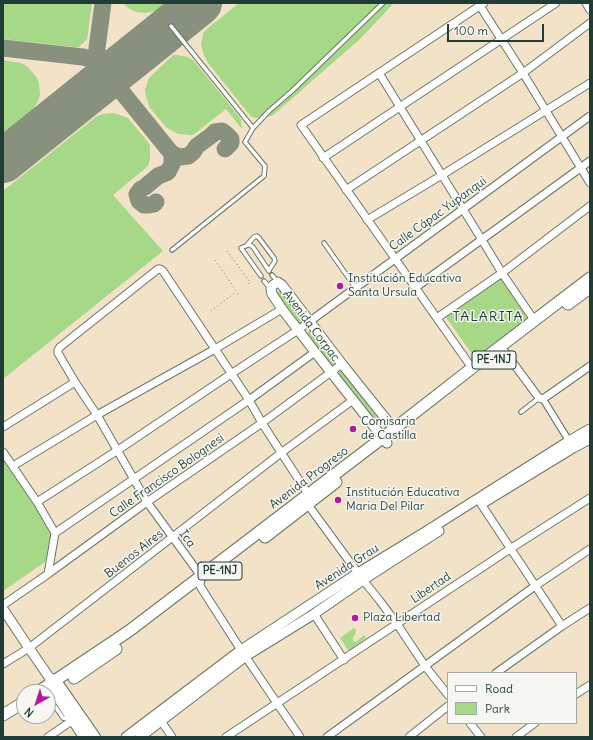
<!DOCTYPE html>
<meta charset="utf-8">
<style>
body{margin:0}
#map{position:relative;width:593px;height:740px;overflow:hidden;background:#f2e2c8;font-family:Delius,sans-serif}
canvas{display:block}
.frame{position:absolute;inset:0;border:4px solid #1f3d34;pointer-events:none}
.legend{position:absolute;left:447px;top:672px;width:130px;height:52px;box-sizing:border-box;background:#f6f6f2;border:1px solid #a0aca6;margin:0;padding:5px 7px;list-style:none;font-size:12px;color:#1f3d34}
.legend li{display:flex;align-items:center;gap:8px;height:20px}
.legend b{width:20px;border:1px solid #a0aca6}
.north{position:absolute;left:16px;top:684px;width:40px;height:40px;box-sizing:border-box;background:#f6f6f2;border:1px solid #a0aca6;border-radius:50%;rotate:219deg;font-size:11px;font-weight:700;line-height:16px;text-align:center;color:#1f3d34}
.north::after{content:'';display:block;margin:auto;width:14px;height:18px;background:#b5179e;clip-path:polygon(50% 0,100% 100%,50% 72%,0 100%)}
.scale{position:absolute;left:447px;top:24px;width:97px;height:18px;box-sizing:border-box;border:2px solid #1f3d34;border-top:0;padding-left:5px;font-size:12px;line-height:14px;white-space:nowrap;color:#1f3d34;-webkit-text-stroke:3px #f6f6f2;paint-order:stroke}
</style>
<div id="map">
<canvas width="593" height="740"></canvas>
<div class="frame"></div>
<ul class="legend">
<li><b style="height:5px;background:#fff"></b>Road</li>
<li><b style="height:11px;background:#a7d887"></b>Park</li>
</ul>
<div class="north">N</div>
<div class="scale">100 m</div>
</div>
<script>
const g = document.querySelector('canvas').getContext('2d');
g.lineJoin = 'round';
function paint(path, color) { g.fillStyle = color; g.fill(path, 'evenodd'); }
const poly = rows => new Path2D(rows.map(r => 'M' + r).join(''));
function trace(path, color, width, dash) { g.strokeStyle = color; g.lineWidth = width; g.lineCap = dash ? 'butt' : 'round'; g.setLineDash(dash || []); g.stroke(path); }
function drawText(font, color, halo, rows, align = 'center') {
  g.font = font + ' Delius,sans-serif'; g.lineWidth = 3; g.setLineDash([]); g.textBaseline = 'middle'; g.strokeStyle = halo; g.fillStyle = color; for (const [text, x, y, turn = 0] of rows) {
    g.save(); g.translate(x, y); g.rotate((+turn || 0) * Math.PI / 180); g.textAlign = isNaN(turn) ? turn : align; if (halo) g.strokeText(text, 0, 0); g.fillText(text, 0, 0); g.restore();
  }
}
const green = poly([
 [3,3,92,3,88,33,87,39,79,47,75,47,3,39],
 [123,3,167,3,156,11,145,13,136,12,128,8],
 [239,3,394,3,360,39,272,116,255,118,252,117,248,113,208,63,204,55,201,45,203,33,208,28],
 [173,55,177,55,188,57,194,61,241,119,242,129,226,109,193,135,178,134,166,127,150,108,146,97,145,90,149,78],
 [3,60,21,63,28,67,37,78,39,83,40,95,38,101,32,111,3,134],
 [114,113,123,116,128,118,148,142,150,146,150,159,148,166,113,195,163,251,3,379,3,191,97,116,103,114],
 [502,278,528,319,475,358,445,316],
 [281,289,303,320,302,323,299,323,276,293],
 [310,330,311,330,336,364,332,367,307,333],
 [339,371,342,371,381,421,378,424,338,374],
 [3,456,52,531,45,562,3,591],
 [354,628,356,630,355,635,353,637,353,641,356,642,364,635,366,638,350,650,348,650,340,638]
]);
const taxiway = poly([
 [103,3,97,48,97,56,100,62,109,76,172,154,180,157,188,156,193,152,197,146,212,135,215,132,222,131,226,134,231,139,231,143,225,149],
 [3,48,83,57,91,59,100,62],
 [156,202,154,204,149,205,144,205,139,201,137,194,141,189,145,187,158,176,168,172,172,164,172,154]
]);
const runway = poly([
 [3,161,200,3]
]);
const path = poly([
 [227,251,250,282,248,286],
 [215,260,239,295],
 [211,311,236,292]
]);
const service = poly([
 [171,26,253,128,245,142,265,166,264,176,172,250],
 [253,128,269,111,292,91,383,3],
 [324,243,355,287],
 [247,245,254,237,257,236,259,238,274,258,275,261,269,270],
 [272,275,277,281],
 [261,276,241,248,248,245,250,245,253,247,269,271],
 [264,281,270,288],
 [521,412,539,398],
 [54,693,52,702,63,718,71,720]
]);
const pedestrian = poly([
 [543,399,569,441]
]);
const minor = poly([
 [586,3,590,10],
 [480,6,523,73,590,183],
 [379,73,482,240,502,273,534,320],
 [323,158,556,3],
 [346,190,523,73,590,23],
 [367,220,442,175,590,83],
 [415,288,590,161],
 [437,318,502,273,590,206],
 [505,352,539,398,543,399,590,366],
 [472,368,301,125,484,3],
 [3,427,75,382],
 [3,452,37,502,55,533,48,574],
 [13,466,97,415,215,349,282,309],
 [37,502,118,450,231,374,298,330,590,116],
 [306,502,363,580,380,601,397,624,425,666,448,695],
 [481,504,562,626],
 [55,533,249,400,315,352],
 [3,605,48,574,147,502,262,423,342,364],
 [314,614,344,660],
 [3,664,29,648,281,453,353,400],
 [496,673,562,626,590,608],
 [576,694,590,685],
 [161,721,172,737],
 [470,723,481,737],
 [48,737,76,718],
 [226,737,510,549,590,498],
 [300,737,241,650,200,586,201,576,147,502,97,415,75,382,58,353,58,350,60,347,158,269,160,269,163,271,249,400,262,423,310,497],
 [327,737,535,586,590,549],
 [409,737,448,706],
 [516,737,535,723]
]);
const tertiary = poly([
 [387,443,315,352,282,309,272,294,271,289,273,285,278,282,282,285,342,364,398,434],
 [483,503,573,448,590,439],
 [3,609,29,648,49,677,56,681],
 [126,737,241,650,358,573,425,532,569,441,590,429],
 [140,737,246,656,314,614,363,580,439,531]
]);
const secondary = poly([
 [56,681,95,737],
 [51,684,60,700,84,737]
]);
const primary = poly([
 [568,304,590,288],
 [265,537,336,482],
 [74,678,116,649],
 [38,692,129,631,381,439,472,368,590,278],
 [3,715,24,702]
]);
const markers = [
 [340,286,4,"#b5179e"],
 [353,429,4,"#b5179e"],
 [338,500,4,"#b5179e"],
 [355,618,4,"#b5179e"]
];
const shields = [
 [494,360,44],
 [220,571,44]
];
const shieldNames = [
 ["PE-1NJ",494,360],
 ["PE-1NJ",220,571]
];
const streetNames = [
 ["Calle Cápac Yupanqui",438,214,-36],
 ["Avenida Corpac",311,326,53],
 ["Calle Francisco Bolognesi",167,476,-35],
 ["Avenida Progreso",309,478,-37],
 ["Ica",187,539,54],
 ["Buenos Aires",134,554,-38],
 ["Avenida Grau",347,567,-33],
 ["Libertad",431,588,-34]
];
const poiNames = [
 ["Institución Educativa",348,279],
 ["Santa Ursula",348,293],
 ["Comisaria",361,422],
 ["de Castilla",361,436],
 ["Institución Educativa",346,493],
 ["Maria Del Pilar",346,507],
 ["Plaza Libertad",363,618]
];
const quarterNames = [
 ["TALARITA",488,317]
];
paint(green, '#a7d887');
trace(taxiway, '#88907e', 17);
trace(runway, '#88907e', 44);
trace(service, '#697768', 5.5);
trace(pedestrian, '#697768', 8);
trace(minor, '#697768', 9);
trace(tertiary, '#697768', 11);
trace(secondary, '#697768', 12);
trace(primary, '#697768', 13);
trace(path, '#697768', 1, [1, 3]);
trace(service, '#fff', 3.5);
trace(pedestrian, '#fff', 5.5);
trace(minor, '#fff', 7);
trace(tertiary, '#fff', 9);
trace(secondary, '#fff', 10);
trace(primary, '#fff', 11);
for (const [x, y, r, color] of markers) { const dot = new Path2D(); dot.arc(x, y, r, 0, 2 * Math.PI); g.fillStyle = color; g.fill(dot); trace(dot, '#f6f6f2', 1.5); }
for (const [x, y, w] of shields) { const box = new Path2D(); box.roundRect(x - w / 2, y - 9, w, 18, 3); g.fillStyle = '#f6f6f2'; g.fill(box); trace(box, '#1f3d34', 1); }
drawText('bold 11px', '#1f3d34', null, shieldNames);
drawText('12px', '#1f3d34', '#f6f6f2', streetNames);
drawText('12px', '#1f3d34', '#f6f6f2', poiNames, 'left');
g.letterSpacing = '1px';
drawText('14px', '#1f3d34', '#f6f6f2', quarterNames);
g.letterSpacing = '0px';
</script>
